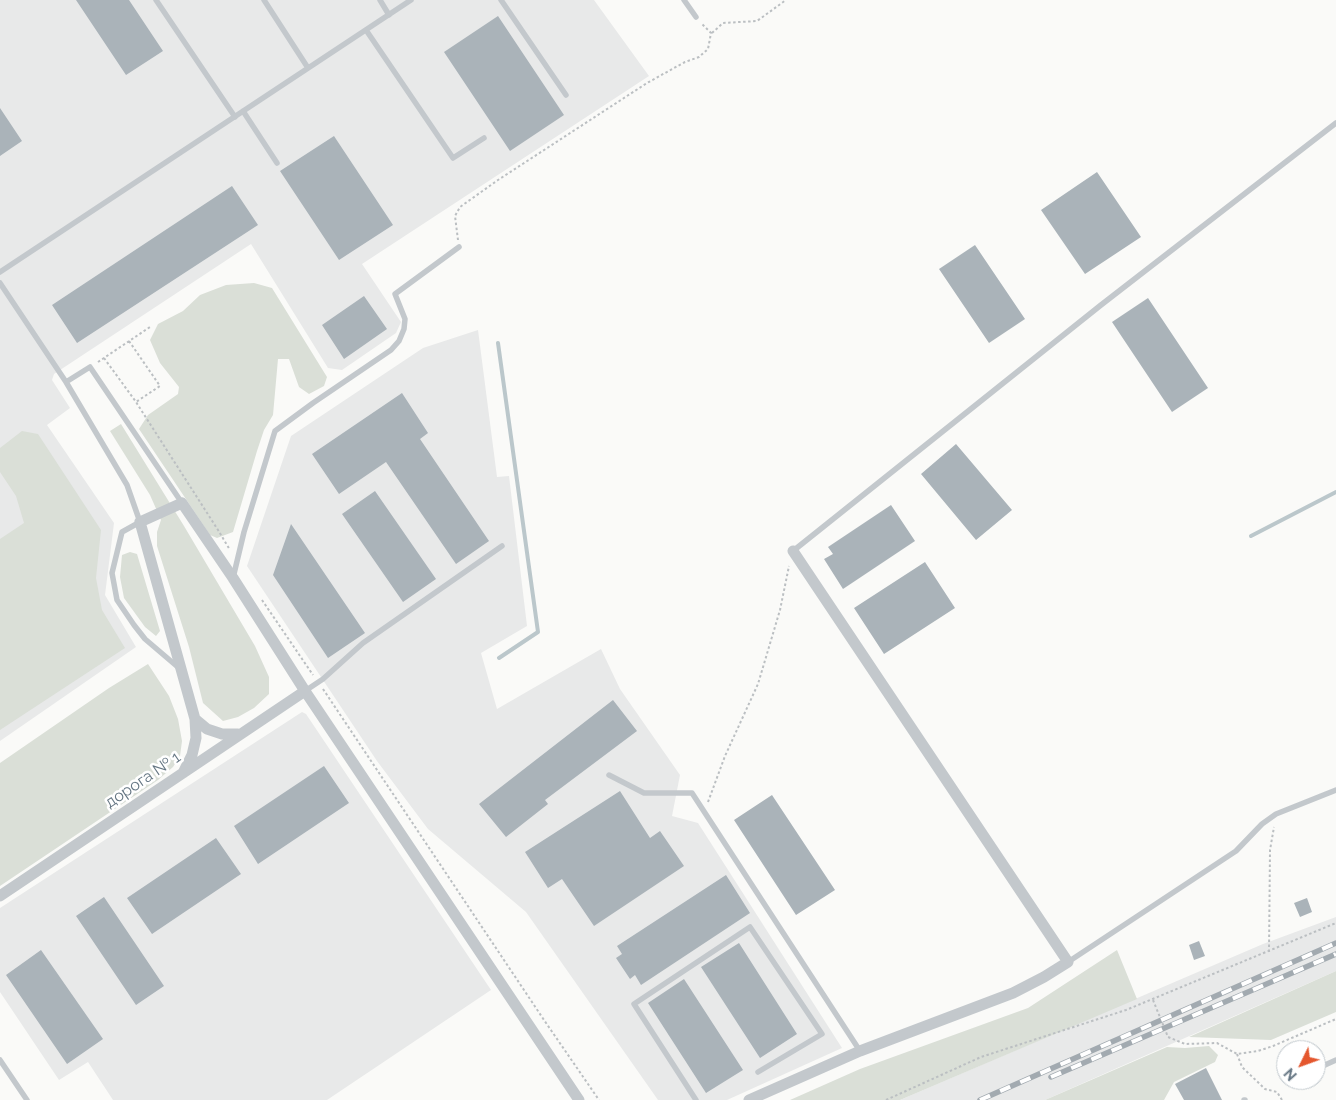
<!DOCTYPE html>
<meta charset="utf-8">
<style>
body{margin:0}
#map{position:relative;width:1336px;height:1100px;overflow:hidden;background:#fafaf8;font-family:Raleway,sans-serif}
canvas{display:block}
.north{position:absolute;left:1276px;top:1040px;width:50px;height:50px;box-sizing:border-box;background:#fff;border:1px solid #c1c8cd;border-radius:50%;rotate:228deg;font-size:14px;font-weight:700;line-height:20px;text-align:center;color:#657683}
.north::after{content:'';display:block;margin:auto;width:18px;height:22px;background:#e4572e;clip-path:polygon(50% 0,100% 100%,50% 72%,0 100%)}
</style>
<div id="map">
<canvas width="1336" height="1100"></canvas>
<div class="north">N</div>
</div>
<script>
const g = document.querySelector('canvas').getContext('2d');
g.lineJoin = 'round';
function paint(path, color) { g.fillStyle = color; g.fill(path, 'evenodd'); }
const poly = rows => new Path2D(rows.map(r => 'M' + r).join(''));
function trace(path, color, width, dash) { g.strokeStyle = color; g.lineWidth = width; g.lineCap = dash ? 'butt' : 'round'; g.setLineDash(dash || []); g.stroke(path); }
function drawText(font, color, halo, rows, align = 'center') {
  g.font = font + ' Raleway,sans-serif'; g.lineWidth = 5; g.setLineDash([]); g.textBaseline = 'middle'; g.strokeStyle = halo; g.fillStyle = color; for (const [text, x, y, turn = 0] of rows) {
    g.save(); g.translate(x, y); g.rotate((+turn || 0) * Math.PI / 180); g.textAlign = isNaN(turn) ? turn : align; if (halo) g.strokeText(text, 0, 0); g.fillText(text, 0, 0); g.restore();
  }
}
const built = poly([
 [0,0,594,0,649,76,362,264,401,322,396,333,342,370,328,368,251,244,54,374,52,380,70,408,47,425,114,523,105,595,136,647,0,741],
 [478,330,497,477,509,476,527,626,481,653,497,709,601,649,620,689,680,775,672,816,698,823,842,1048,727,1100,658,1100,526,912,428,829,377,761,247,566,291,436,423,348],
 [302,712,306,714,491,990,327,1100,113,1100,88,1062,59,1080,0,992,0,908],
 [1336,917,1336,971,1045,1100,900,1100,1263,944]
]);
const green = poly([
 [254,283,272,288,327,377,324,386,309,394,299,387,289,359,278,359,273,415,264,430,257,451,233,532,217,538,210,535,139,429,148,415,178,394,179,387,160,363,150,340,158,324,183,311,200,295,226,285],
 [121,424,184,526,255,646,269,677,269,694,254,708,238,717,223,721,203,703,189,647,157,546,157,532,161,520,150,495,110,431],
 [22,431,38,434,101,530,96,578,102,610,125,648,0,730,0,539,24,523,16,496,0,472,0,448],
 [130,552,137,554,160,631,156,636,145,627,124,598,120,577,122,555],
 [148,664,169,696,178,719,182,741,180,756,173,767,158,780,0,886,0,763,109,688],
 [1117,950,1137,999,900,1100,790,1100,860,1069,1028,1008],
 [1336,971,1336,1012,1271,1040,1189,1037],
 [1209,1046,1218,1055,1215,1062,1174,1082,1164,1100,1045,1100,1167,1047,1185,1048]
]);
const stream = poly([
 [498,343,538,632,499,658],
 [1251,536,1336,492]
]);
const building = poly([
 [76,0,129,0,163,51,126,75],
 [498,16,564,115,510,151,444,52],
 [0,108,22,141,0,156],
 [334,136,393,225,339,260,280,171],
 [1097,172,1141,237,1085,274,1041,210],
 [232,186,258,225,77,343,52,305],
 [975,245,1025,319,989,343,939,269],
 [364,296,387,329,344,359,322,325],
 [1148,298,1208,388,1172,412,1112,322],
 [402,393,428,433,420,439,489,541,456,564,386,462,339,494,312,454],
 [956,444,1012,510,976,540,921,474],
 [375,491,436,579,403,602,342,514],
 [891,505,915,541,843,589,824,559,833,554,828,547],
 [291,524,365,633,328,658,273,575],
 [925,562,955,608,884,654,854,608],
 [613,700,637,731,545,800,548,804,506,837,479,804],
 [324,766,349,803,258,864,234,826],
 [620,791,650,838,660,831,684,866,594,926,562,879,548,888,525,852],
 [772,795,835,890,796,915,734,820],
 [216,838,241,874,152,934,127,898],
 [726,875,750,913,641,985,635,975,630,979,616,958,622,954,617,946],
 [104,897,164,986,136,1005,76,916],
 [1307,898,1312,912,1300,917,1294,903],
 [1199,941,1205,956,1194,960,1189,945],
 [739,943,797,1034,760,1058,701,967],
 [41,950,103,1039,67,1064,6,975],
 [684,979,743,1070,706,1093,648,1003],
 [1206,1068,1222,1100,1184,1100,1175,1084]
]);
const path = poly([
 [712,33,723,23,757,21,786,0],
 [458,240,455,216,460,207,498,180,647,83,685,62,699,57,708,49,711,33,702,24],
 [129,341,160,386,136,402],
 [104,358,136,402,218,530,230,550],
 [98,362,150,327],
 [262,600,313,675],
 [323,689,544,1020,599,1100],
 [708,802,725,756,758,684,780,610,789,566],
 [1269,952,1270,850,1274,827],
 [1153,1000,1168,1037,1185,1044,1217,1043,1237,1054,1258,1051,1273,1046,1336,1019],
 [1237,1054,1242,1067,1265,1089,1277,1092,1282,1100],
 [886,1100,981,1057,1126,1010,1336,923]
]);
const service = poly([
 [156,0,235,117],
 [264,0,308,68],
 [380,0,389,15],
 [501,0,566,95],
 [684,0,696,17],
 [366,30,453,158,484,138],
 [243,111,277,163],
 [0,272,411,0],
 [0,283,66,382],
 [793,551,1101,305,1336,123],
 [233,578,244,532,275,431,313,403,391,350,399,341,404,329,405,319,395,294,459,247],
 [179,668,145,639,134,625,117,600,112,573,122,532,140,522,127,485,66,382,90,367,182,503],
 [305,691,323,679,363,643,502,546],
 [609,775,644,793,692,793,860,1051],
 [1068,962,1236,851,1262,824,1276,814,1336,790],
 [0,1060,27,1100],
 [1316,1069,1336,1060],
 [696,1100,634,1004,750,927,822,1034,758,1072],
 [1244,1100,1245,1100]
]);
const minor = poly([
 [195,719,207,729,222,734,238,734],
 [183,773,192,755,196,738,195,719,140,522,182,503,233,578,305,691,579,1100],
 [0,896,305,691],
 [749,1100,860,1051,1013,993,1044,977,1068,962,793,551]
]);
const rail = poly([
 [1051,1077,1336,954],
 [980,1100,1336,943]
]);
const streetNames = [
 ["дорога № 1",143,780,-34]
];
paint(built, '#e8e9e9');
paint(green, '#dadfd7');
trace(stream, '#bbc7cb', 4);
paint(building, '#aab3b9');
trace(path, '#bbbfc2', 2, [2.5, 2.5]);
trace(service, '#c3c8cc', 5.5);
trace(minor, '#c3c8cc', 11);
trace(rail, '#a2aab0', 5.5);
trace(rail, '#fff', 4, [11]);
drawText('16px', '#657683', '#fff', streetNames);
</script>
